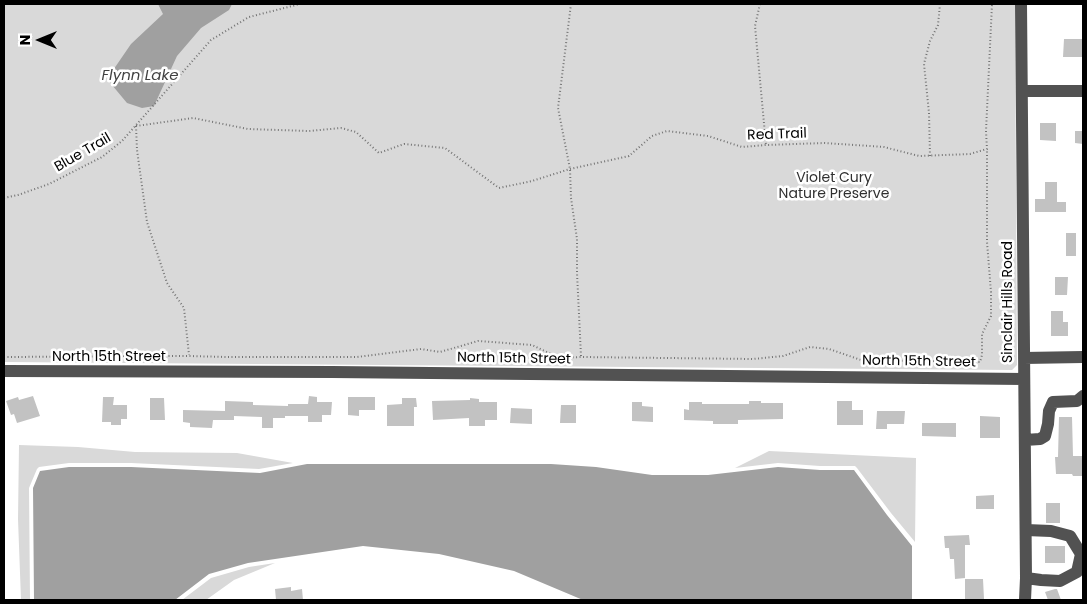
<!DOCTYPE html>
<style>
body{margin:0}
#map{position:relative;width:1087px;height:604px;overflow:hidden;background:#fff;font-family:Poppins,sans-serif}
canvas{display:block}
.frame{position:absolute;inset:0;border:5px solid #000;pointer-events:none}
.north{position:absolute;left:15px;top:15px;width:50px;height:50px;-webkit-text-stroke:4px #fff;paint-order:stroke;rotate:270deg;font-size:14px;font-weight:700;line-height:20px;text-align:center;color:#000}
.north::after{content:'';display:block;margin:auto;width:18px;height:22px;background:#000;clip-path:polygon(50% 0,100% 100%,50% 72%,0 100%)}
</style>
<div id="map">
<canvas width="1087" height="604"></canvas>
<div class="frame"></div>
<div class="north">N</div>
</div>
<script>
const g = document.querySelector('canvas').getContext('2d');
g.lineJoin = 'round';
function paint(path, color) { g.fillStyle = color; g.fill(path, 'evenodd'); }
const poly = rows => new Path2D(rows.map(r => 'M' + r).join(''));
function trace(path, color, width, dash) { g.strokeStyle = color; g.lineWidth = width; g.lineCap = dash ? 'butt' : 'round'; g.setLineDash(dash || []); g.stroke(path); }
function drawText(font, color, halo, rows, align = 'center') {
  g.font = font + ' Poppins,sans-serif'; g.lineWidth = 5; g.setLineDash([]); g.textBaseline = 'middle'; g.strokeStyle = halo; g.fillStyle = color; for (const [text, x, y, turn = 0] of rows) {
    g.save(); g.translate(x, y); g.rotate((+turn || 0) * Math.PI / 180); g.textAlign = isNaN(turn) ? turn : align; if (halo) g.strokeText(text, 0, 0); g.fillText(text, 0, 0); g.restore();
  }
}
const green = poly([
 [4,4,1015,4,1017,365,1012,370,4,362],
 [19,445,78,447,135,452,237,453,293,463,259,469,131,463,69,463,39,467,37,469,29,488,30,600,21,600,18,519],
 [769,451,916,458,915,542,891,513,857,468,855,466,820,466,778,463,735,468],
 [275,563,234,580,206,600,182,600,211,578,249,567]
]);
const water = poly([
 [158,4,232,4,229,10,201,28,177,56,154,106,142,108,127,103,107,79,131,44,163,14],
 [307,464,551,464,596,467,652,475,708,475,778,467,820,470,854,470,887,515,912,546,912,600,583,600,514,571,439,554,363,546,248,563,209,574,175,600,34,600,33,488,40,471,69,467,131,467,260,473]
]);
const building = poly([
 [1064,39,1083,39,1083,57,1063,57],
 [1040,123,1056,123,1056,141,1040,140],
 [1075,131,1083,131,1083,144,1075,143],
 [1045,182,1057,182,1057,202,1066,202,1066,212,1035,212,1035,199,1045,199],
 [1066,233,1076,233,1076,256,1066,256],
 [1055,277,1068,277,1067,295,1055,295],
 [1051,311,1063,311,1063,322,1068,322,1068,336,1051,336],
 [33,396,40,416,17,423,14,414,11,415,6,401,18,397,19,400],
 [309,396,317,397,317,402,332,402,331,415,322,415,322,422,308,422,308,416,285,416,285,418,273,418,273,428,262,428,262,417,234,416,234,420,213,420,212,428,190,427,190,423,183,422,183,410,225,411,225,401,253,402,253,405,288,406,288,404,308,404],
 [103,397,114,397,113,405,127,405,127,419,121,419,121,425,111,425,111,422,102,422],
 [348,397,375,397,375,410,359,410,359,416,348,415],
 [150,398,164,398,165,420,150,420],
 [402,398,416,398,417,407,414,407,414,426,387,426,387,405,402,404],
 [470,398,479,399,479,402,497,402,497,420,485,420,485,426,469,426,469,418,433,420,432,401,470,400],
 [749,401,761,401,761,403,783,403,783,419,738,420,738,424,713,424,713,421,684,420,684,409,689,410,689,402,702,402,702,404,749,404],
 [837,401,852,401,852,410,863,410,863,425,837,425],
 [632,402,642,402,642,406,653,407,653,422,632,421],
 [561,405,576,405,576,423,560,423],
 [511,408,532,409,532,424,510,423],
 [877,411,905,411,904,424,887,424,887,429,876,429],
 [980,416,1000,417,1000,438,980,438],
 [1059,417,1072,417,1073,456,1082,456,1082,476,1073,476,1072,474,1056,474,1055,457,1058,457],
 [922,423,956,423,956,437,922,436],
 [994,495,994,509,976,509,976,496],
 [1046,503,1060,503,1060,523,1046,523],
 [969,535,970,545,965,545,965,578,955,579,954,559,950,559,949,548,945,548,944,536],
 [1045,546,1065,546,1065,563,1045,563],
 [965,579,983,579,984,599,965,599],
 [291,587,291,591,302,589,303,600,276,600,275,589],
 [1055,589,1057,589,1061,600,1048,600,1045,592]
]);
const path = poly([
 [571,4,558,108,570,169,571,198,577,239,577,273,581,356],
 [760,4,755,26,766,145],
 [136,126,193,118,248,129,309,131,341,128,356,132,379,153,404,144,445,148,499,188,532,181,570,169,629,156,652,136,667,131,708,136,742,147,766,145,825,143,884,147,919,156,970,154,987,149,986,131,992,4],
 [136,126,137,150,147,222,167,283,184,308,189,355],
 [930,156,929,113,924,64,930,41,938,25,940,4],
 [4,198,18,195,49,184,102,157,122,141,211,40,249,17,300,4],
 [4,357,189,356,226,357,357,357,421,349,440,352,478,341,532,345,559,358,581,357,753,359,783,356,810,347,829,349,861,360,980,362,982,355,982,334,991,316,991,292,987,242,987,149]
]);
const minor = poly([
 [1021,4,1026,578,1025,600],
 [1022,91,1083,91],
 [1024,358,1083,357],
 [4,371,332,372,1024,379],
 [1025,440,1040,439,1045,436,1048,424,1049,411,1053,402,1077,401,1083,396],
 [1026,530,1051,531,1070,536,1081,554,1077,572,1060,581,1041,580,1026,578]
]);
const streetNames = [
 ["Red Trail",777,135,-2],
 ["Blue Trail",83,153,-30],
 ["Sinclair Hills Road",1008,302,-90],
 ["North 15th Street",109,357],
 ["North 15th Street",514,359,1],
 ["North 15th Street",919,362,1]
];
const parkNames = [
 ["Violet Cury",834,178],
 ["Nature Preserve",834,194]
];
const waterNames = [
 ["Flynn Lake",140,76]
];
paint(green, '#d9d9d9');
paint(water, '#a0a0a0');
paint(building, '#c2c2c2');
trace(path, '#747474', 2, [1, 2.5]);
trace(minor, '#525252', 12);
drawText('14px', '#000', '#fff', streetNames);
drawText('14px', '#303030', '#fff', parkNames);
drawText('italic 15px', '#414141', '#fff', waterNames);
</script>
